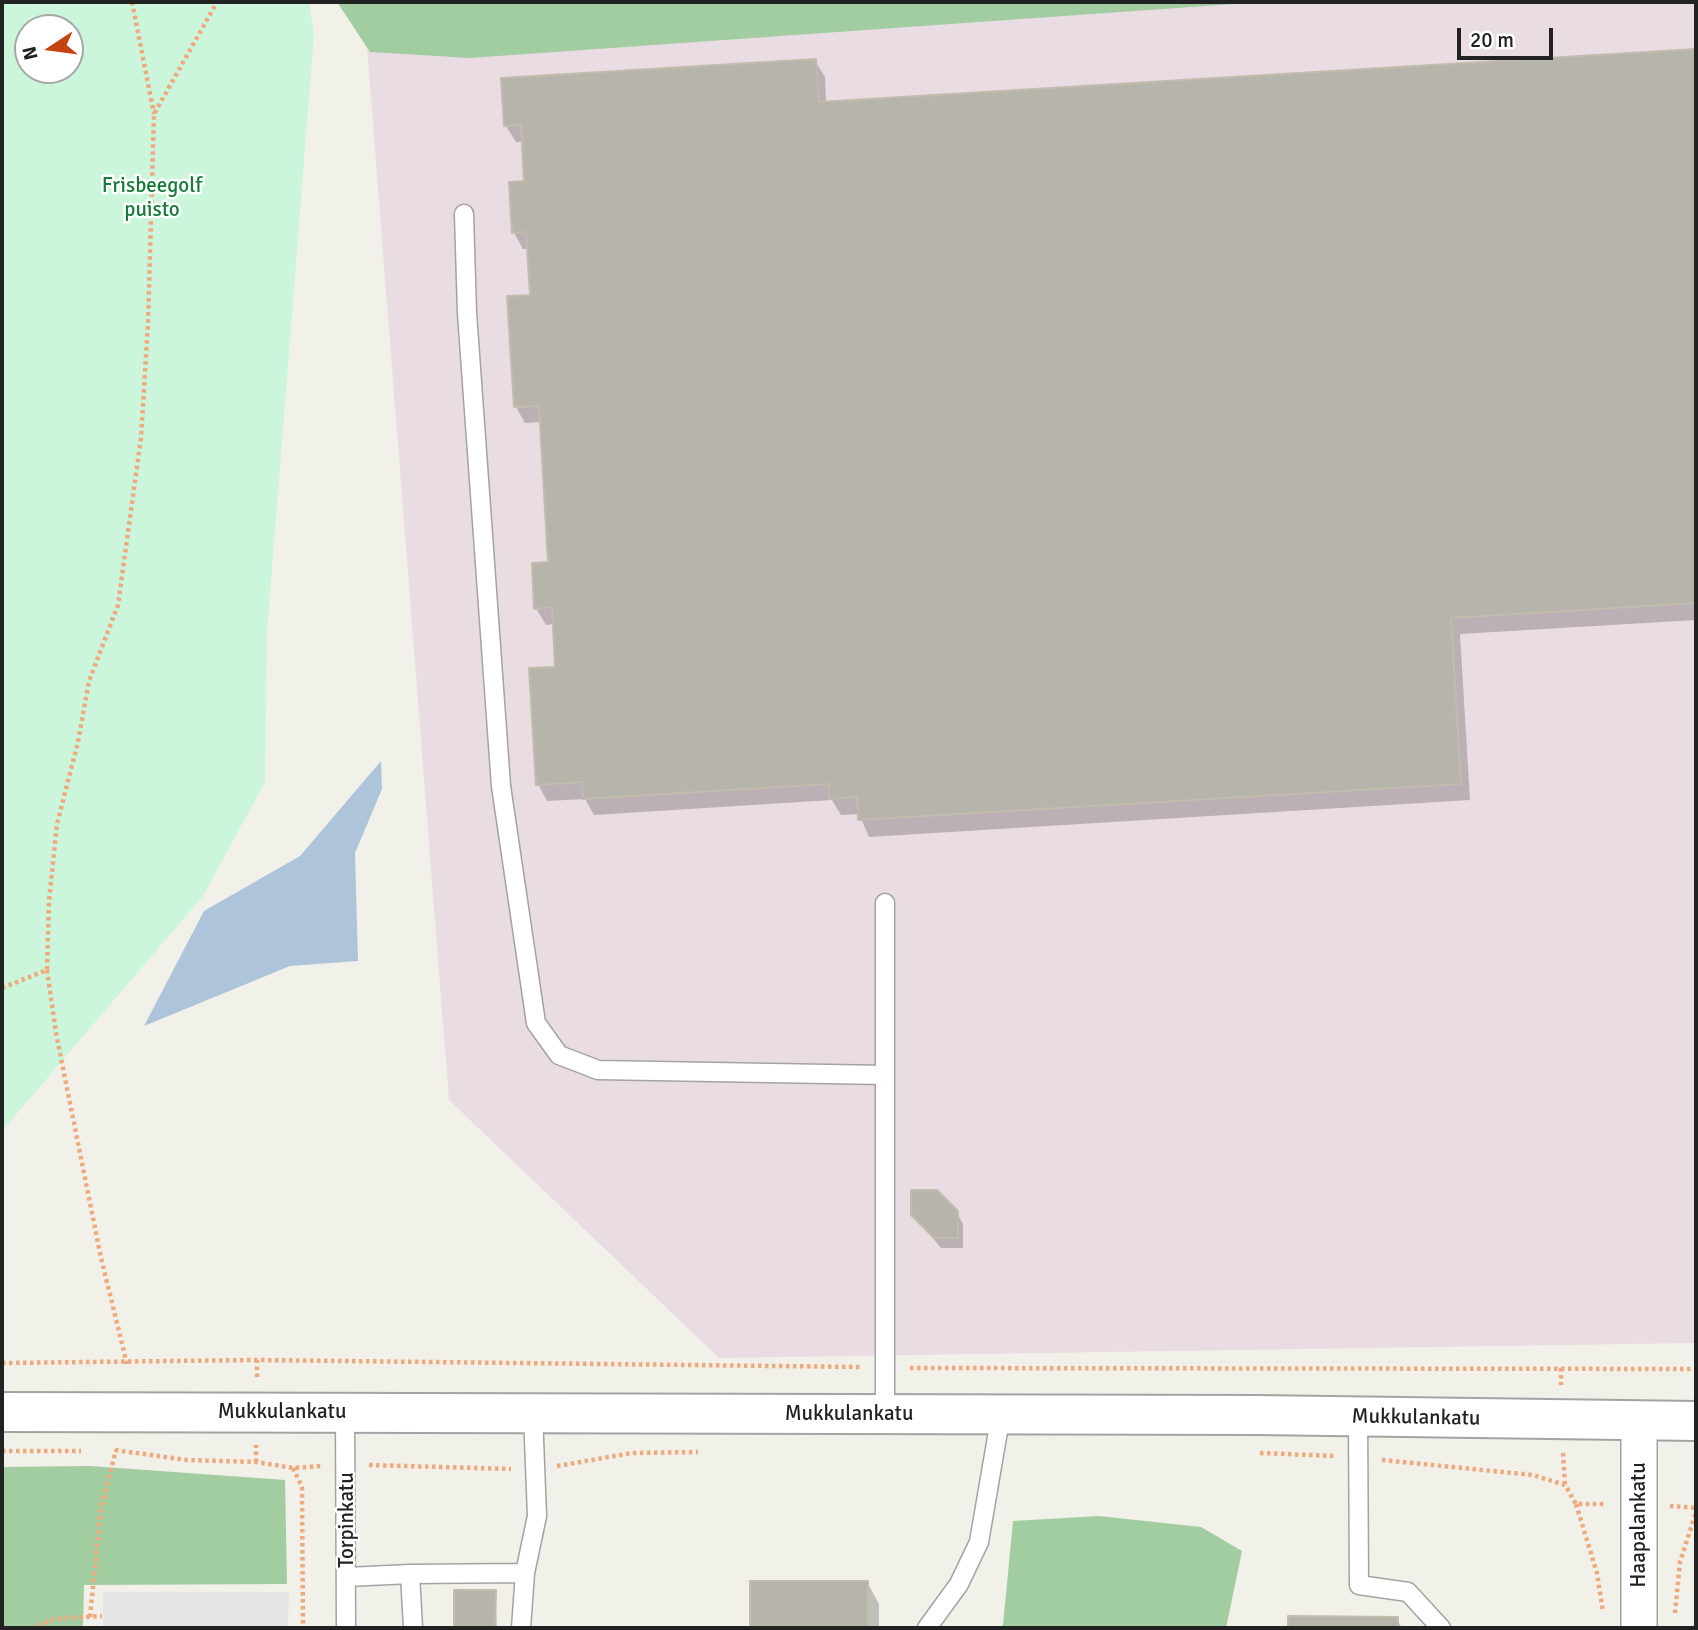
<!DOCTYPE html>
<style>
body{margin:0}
#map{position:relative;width:1698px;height:1630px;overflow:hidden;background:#f1f1e9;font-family:Signika,sans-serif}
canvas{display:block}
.frame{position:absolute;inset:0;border:4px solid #222;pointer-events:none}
.north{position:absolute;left:14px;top:14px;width:70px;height:70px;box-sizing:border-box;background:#fff;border:2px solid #a7a7a7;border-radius:50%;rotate:257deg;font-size:19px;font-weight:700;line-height:28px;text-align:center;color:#222}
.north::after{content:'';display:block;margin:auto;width:24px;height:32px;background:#c44310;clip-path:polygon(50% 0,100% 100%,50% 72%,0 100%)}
.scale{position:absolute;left:1457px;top:28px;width:96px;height:32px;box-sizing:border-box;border:4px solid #222;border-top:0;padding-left:9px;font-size:21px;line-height:24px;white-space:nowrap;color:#222;-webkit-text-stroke:5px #fff;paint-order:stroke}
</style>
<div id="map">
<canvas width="1698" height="1630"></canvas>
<div class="frame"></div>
<div class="north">N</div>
<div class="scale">20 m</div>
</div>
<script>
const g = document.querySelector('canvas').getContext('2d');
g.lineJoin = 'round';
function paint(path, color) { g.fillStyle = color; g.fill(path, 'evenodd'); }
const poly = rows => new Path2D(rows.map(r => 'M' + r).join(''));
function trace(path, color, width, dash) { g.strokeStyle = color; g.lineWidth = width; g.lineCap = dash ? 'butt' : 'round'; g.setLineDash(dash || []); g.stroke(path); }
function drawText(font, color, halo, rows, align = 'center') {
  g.font = font + ' Signika,sans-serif'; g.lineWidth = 5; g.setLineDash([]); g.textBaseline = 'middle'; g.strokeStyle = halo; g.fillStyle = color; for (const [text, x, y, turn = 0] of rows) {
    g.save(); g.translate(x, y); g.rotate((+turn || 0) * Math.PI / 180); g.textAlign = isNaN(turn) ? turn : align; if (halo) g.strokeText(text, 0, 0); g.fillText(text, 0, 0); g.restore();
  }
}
const industrial = poly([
 [846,2,1696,2,1696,1343,719,1358,449,1100,365,21]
]);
const forest = poly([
 [337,2,1262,2,470,58,370,52],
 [90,1466,285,1480,287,1584,84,1585,83,1628,2,1628,2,1467],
 [1099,1516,1201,1527,1242,1551,1226,1628,999,1628,1003,1625,1013,1521]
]);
const park = poly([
 [2,2,309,2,314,34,267,633,265,782,203,896,2,1131],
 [28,28,70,28,70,70,28,70]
]);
const parking = poly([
 [103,1592,289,1592,288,1628,103,1628]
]);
const water = poly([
 [381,761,382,789,355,853,358,961,290,966,144,1026,204,911,300,856]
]);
const shadow = poly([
 [1696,51,1696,620,1460,634,1470,800,869,837,859,814,841,815,832,800,594,815,585,799,547,801,538,784,557,669,554,624,546,625,536,608,550,563,542,422,525,423,516,407,531,296,528,249,523,249,514,233,526,182,523,142,516,142,506,126,503,79,815,61,825,77,826,103],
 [957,1213,963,1224,963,1248,941,1248,913,1214],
 [752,1582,867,1582,879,1604,879,1628,752,1628],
 [456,1591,495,1591,497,1628,455,1628],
 [1290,1618,1397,1619,1402,1628,1290,1628]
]);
const building = poly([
 [1696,49,1696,603,1451,618,1461,784,858,820,857,797,829,799,829,784,583,799,582,782,536,785,529,668,555,667,552,607,534,609,532,563,548,562,539,406,514,407,507,296,530,295,526,232,512,233,509,182,524,181,521,125,504,126,501,78,816,59,819,102,1696,49],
 [911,1190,937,1190,958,1211,958,1238,934,1238,911,1215,911,1190],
 [750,1581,868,1581,868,1628,750,1628,750,1581],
 [454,1590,496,1590,495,1628,454,1628,454,1590],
 [1288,1616,1398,1617,1398,1628,1288,1628,1288,1616]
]);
const path = poly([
 [132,2,154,114],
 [47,970,56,1033,101,1258,127,1364],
 [2,988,47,970,49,901,57,824,78,742,89,681,118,605,141,438,148,323,154,114,217,2],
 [2,1363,257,1360,862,1367],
 [910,1368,1696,1369],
 [1561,1368,1561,1385],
 [257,1377,257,1360],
 [115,1450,187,1460,256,1462,293,1468,322,1466],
 [2,1451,81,1451],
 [1260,1453,1335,1456],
 [1563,1453,1565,1485],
 [1382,1460,1533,1475,1565,1485,1576,1504,1605,1504],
 [256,1462,256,1445],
 [369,1465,511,1469],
 [557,1466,632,1453,698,1452],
 [293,1468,302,1487,303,1628],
 [1576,1504,1597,1573,1603,1612],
 [1670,1506,1696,1508],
 [1675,1613,1680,1562,1696,1512],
 [90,1617,101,1508,116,1450],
 [32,1628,54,1619,102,1616]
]);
const service = poly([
 [464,214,467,313,501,786,536,1023,559,1055,598,1070,885,1075],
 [345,1413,346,1628],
 [885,1414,885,903],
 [1358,1417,1359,1585,1408,1592,1441,1628],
 [410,1574,525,1573],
 [347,1577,410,1574,413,1628],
 [521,1628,525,1573,537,1516,533,1413],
 [927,1628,959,1584,979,1542,1001,1414]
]);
const minor = poly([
 [1639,1422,1639,1628]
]);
const tertiary = poly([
 [2,1412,1256,1415,1696,1421]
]);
const parkNames = [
 ["Frisbeegolf",152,186],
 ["puisto",152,210]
];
const streetNames = [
 ["Mukkulankatu",282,1412],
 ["Mukkulankatu",849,1414],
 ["Mukkulankatu",1416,1418,1],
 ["Torpinkatu",347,1520,-90],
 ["Haapalankatu",1639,1525,-90]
];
paint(industrial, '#eadce3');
paint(forest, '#a2cda1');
paint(park, '#cbf6db');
paint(parking, '#e6e6e6');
paint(water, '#aec4db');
paint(shadow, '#0003');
paint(building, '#b7b4ac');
trace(building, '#c2bcad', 2);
trace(service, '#a3a3a3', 21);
trace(minor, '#a3a3a3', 38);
trace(tertiary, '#a3a3a3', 42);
trace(path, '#f0a97c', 4.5, [3.5, 3.5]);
trace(service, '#fff', 18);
trace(minor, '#fff', 35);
trace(tertiary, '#fff', 38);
drawText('21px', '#157a3a', '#fff', parkNames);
drawText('21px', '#222', '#fff', streetNames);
</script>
